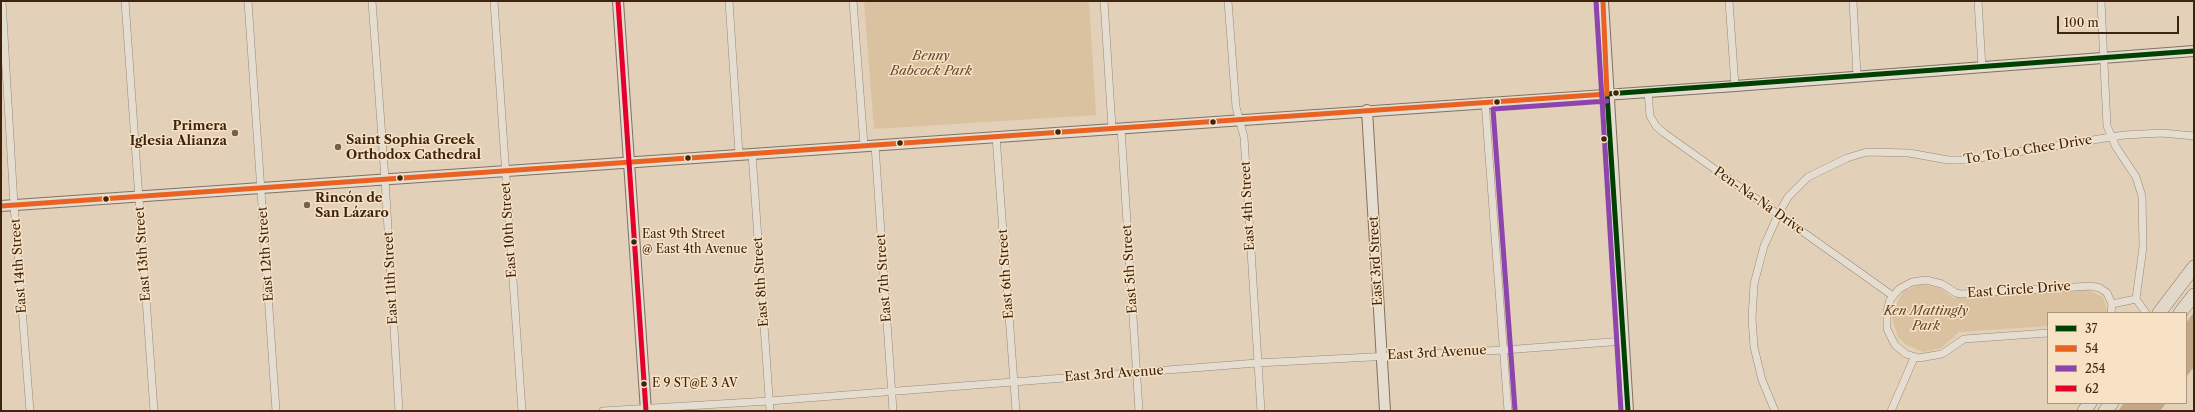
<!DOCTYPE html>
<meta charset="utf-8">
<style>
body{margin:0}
#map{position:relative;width:2195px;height:412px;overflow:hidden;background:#e2d0b8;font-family:"Libre Caslon Text",serif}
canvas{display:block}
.frame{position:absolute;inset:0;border:2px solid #3e230e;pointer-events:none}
.legend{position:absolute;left:2047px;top:312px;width:140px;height:92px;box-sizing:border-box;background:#f7e2c5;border:1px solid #ad967c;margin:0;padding:5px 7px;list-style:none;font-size:12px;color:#3e230e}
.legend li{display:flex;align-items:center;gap:8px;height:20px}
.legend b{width:20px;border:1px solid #ad967c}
.scale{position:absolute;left:2057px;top:16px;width:122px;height:18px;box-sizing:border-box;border:2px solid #3e230e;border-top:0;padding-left:5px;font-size:12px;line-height:14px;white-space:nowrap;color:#3e230e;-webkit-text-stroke:3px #f7e2c5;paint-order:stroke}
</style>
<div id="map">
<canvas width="2195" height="412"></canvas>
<div class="frame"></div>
<ul class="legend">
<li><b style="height:5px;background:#004000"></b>37</li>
<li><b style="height:5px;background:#e96221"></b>54</li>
<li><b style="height:5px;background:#8e44ad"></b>254</li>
<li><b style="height:5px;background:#e4002b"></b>62</li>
</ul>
<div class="scale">100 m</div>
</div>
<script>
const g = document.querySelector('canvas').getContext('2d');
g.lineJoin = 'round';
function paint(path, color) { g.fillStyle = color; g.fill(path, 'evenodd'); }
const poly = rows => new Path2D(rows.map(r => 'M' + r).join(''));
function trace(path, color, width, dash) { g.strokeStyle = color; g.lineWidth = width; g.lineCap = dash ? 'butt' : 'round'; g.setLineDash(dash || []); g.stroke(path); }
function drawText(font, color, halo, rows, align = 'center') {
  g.font = font + ' "Libre Caslon Text",serif'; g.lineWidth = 3; g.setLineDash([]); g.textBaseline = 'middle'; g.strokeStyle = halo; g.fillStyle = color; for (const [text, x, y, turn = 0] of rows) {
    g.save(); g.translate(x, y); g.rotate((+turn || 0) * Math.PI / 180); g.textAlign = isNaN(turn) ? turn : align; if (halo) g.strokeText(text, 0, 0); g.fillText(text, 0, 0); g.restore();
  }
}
const green = poly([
 [864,1,1089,1,1096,115,874,129],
 [1920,284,1940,288,1953,298,2088,290,2103,297,2107,310,2106,313,2048,313,2048,326,1959,332,1941,348,1923,352,1907,345,1898,337,1892,317,1894,308,1903,292]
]);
const water = poly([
 [2194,312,2194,367,2186,377,2186,323],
 [2124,403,2166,403,2160,411,2118,411]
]);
const street = poly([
 [2,1,14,205,30,411],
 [125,1,154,411],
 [248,1,276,411],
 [372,1,385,179,399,411],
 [494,1,522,411],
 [729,1,739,154],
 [853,1,864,145],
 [1104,1,1112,128],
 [1228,1,1236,107,1244,137,1261,411],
 [1729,1,1735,86],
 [1853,1,1857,76],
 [1978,1,1982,67],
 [2101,1,2107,126,2116,147,2136,177,2142,196,2143,247,2136,299],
 [1648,92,1650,116,1656,126,1664,133,1893,296],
 [1485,102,1508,411],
 [1121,128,1139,411],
 [996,136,1016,411],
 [875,145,893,411],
 [752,153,770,411],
 [2136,299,2146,313],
 [2112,304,2136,299],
 [2048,333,1964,339,1942,354,1919,358,1906,354,1895,345,1887,329,1887,311,1890,300,1899,289,1912,282,1926,280,1942,284,1956,293,1961,294,2091,286,2100,288,2107,293,2112,304,2111,313],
 [603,411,769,401,1257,363,1504,350,1624,341],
 [1775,411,1762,380,1754,347,1752,318,1754,284,1764,246,1779,213,1788,197,1808,177,1847,158,1867,152,1909,153,1948,160,1967,160,2124,135,2162,133,2194,136],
 [1891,411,1914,358]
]);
const secondary = poly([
 [618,1,646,411],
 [1603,1,1628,411],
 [1367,110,1385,411],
 [1,206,1735,86,2194,51]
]);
const highway = poly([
 [2159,313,2194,267],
 [2180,313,2194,295],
 [2084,411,2090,403],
 [2105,411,2112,403]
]);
const bus1 = poly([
 [1607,94,2194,51],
 [1607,94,1628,411]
]);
const bus2 = poly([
 [1,206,1607,94,1603,1]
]);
const bus3 = poly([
 [1596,1,1621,411],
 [1515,410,1493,109,1607,101]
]);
const bus4 = poly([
 [618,1,646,411]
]);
const markers = [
 [1616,93,3.5,"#3e230e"],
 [1497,102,3.5,"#3e230e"],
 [1213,122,3.5,"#3e230e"],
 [1058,132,3.5,"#3e230e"],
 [235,133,4,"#77604a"],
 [1604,139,3.5,"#3e230e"],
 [900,143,3.5,"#3e230e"],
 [338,147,4,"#77604a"],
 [688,158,3.5,"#3e230e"],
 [400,178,3.5,"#3e230e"],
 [106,199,3.5,"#3e230e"],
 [307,205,4,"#77604a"],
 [634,242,3.5,"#3e230e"],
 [644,384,3.5,"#3e230e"]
];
const busNames = [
 ["East 9th Street",642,235],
 ["@ East 4th Avenue",642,250],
 ["E 9 ST@E 3 AV",652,384]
];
const parkNames = [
 ["Benny",931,56],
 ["Babcock Park",931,71],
 ["Ken Mattingly",1926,311],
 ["Park",1926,326]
];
const poiNames = [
 ["Primera",227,126,"right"],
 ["Iglesia Alianza",227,141,"right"],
 ["Saint Sophia Greek",346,140],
 ["Orthodox Cathedral",346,155],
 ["Rincón de",315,198],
 ["San Lázaro",315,213]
];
const streetNames = [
 ["To To Lo Chee Drive",2028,150,-9],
 ["Pen-Na-Na Drive",1759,201,35],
 ["East 4th Street",1248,206,-93],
 ["East 10th Street",509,230,-94],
 ["East 13th Street",143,254,-94],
 ["East 12th Street",266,254,-94],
 ["East 3rd Street",1376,261,-93],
 ["East 14th Street",19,266,-94],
 ["East 5th Street",1130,269,-94],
 ["East 6th Street",1006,274,-94],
 ["East 11th Street",391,278,-93],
 ["East 7th Street",884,278,-94],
 ["East 8th Street",761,282,-94],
 ["East Circle Drive",2019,290,-4],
 ["East 3rd Avenue",1437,353,-3],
 ["East 3rd Avenue",1114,374,-4]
];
paint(green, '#dac1a0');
paint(water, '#c2a887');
trace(street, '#978979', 8);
trace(secondary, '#7f7263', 12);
trace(highway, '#7f7263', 14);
trace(street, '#e6ddd1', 7);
trace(secondary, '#e6ddd1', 10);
trace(highway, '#e2d8c9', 13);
trace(bus1, '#004000', 5);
trace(bus2, '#e96221', 5);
trace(bus3, '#8e44ad', 5);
trace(bus4, '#e4002b', 5);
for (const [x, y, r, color] of markers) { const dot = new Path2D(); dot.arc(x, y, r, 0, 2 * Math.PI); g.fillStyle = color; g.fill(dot); trace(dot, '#f7e2c5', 1.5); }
drawText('12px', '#3e230e', '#f7e2c5', busNames, 'left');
drawText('italic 13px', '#64482e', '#f7e2c5', parkNames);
drawText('bold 13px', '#3e230e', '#f7e2c5', poiNames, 'left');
drawText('13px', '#3e230e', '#f7e2c5', streetNames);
</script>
